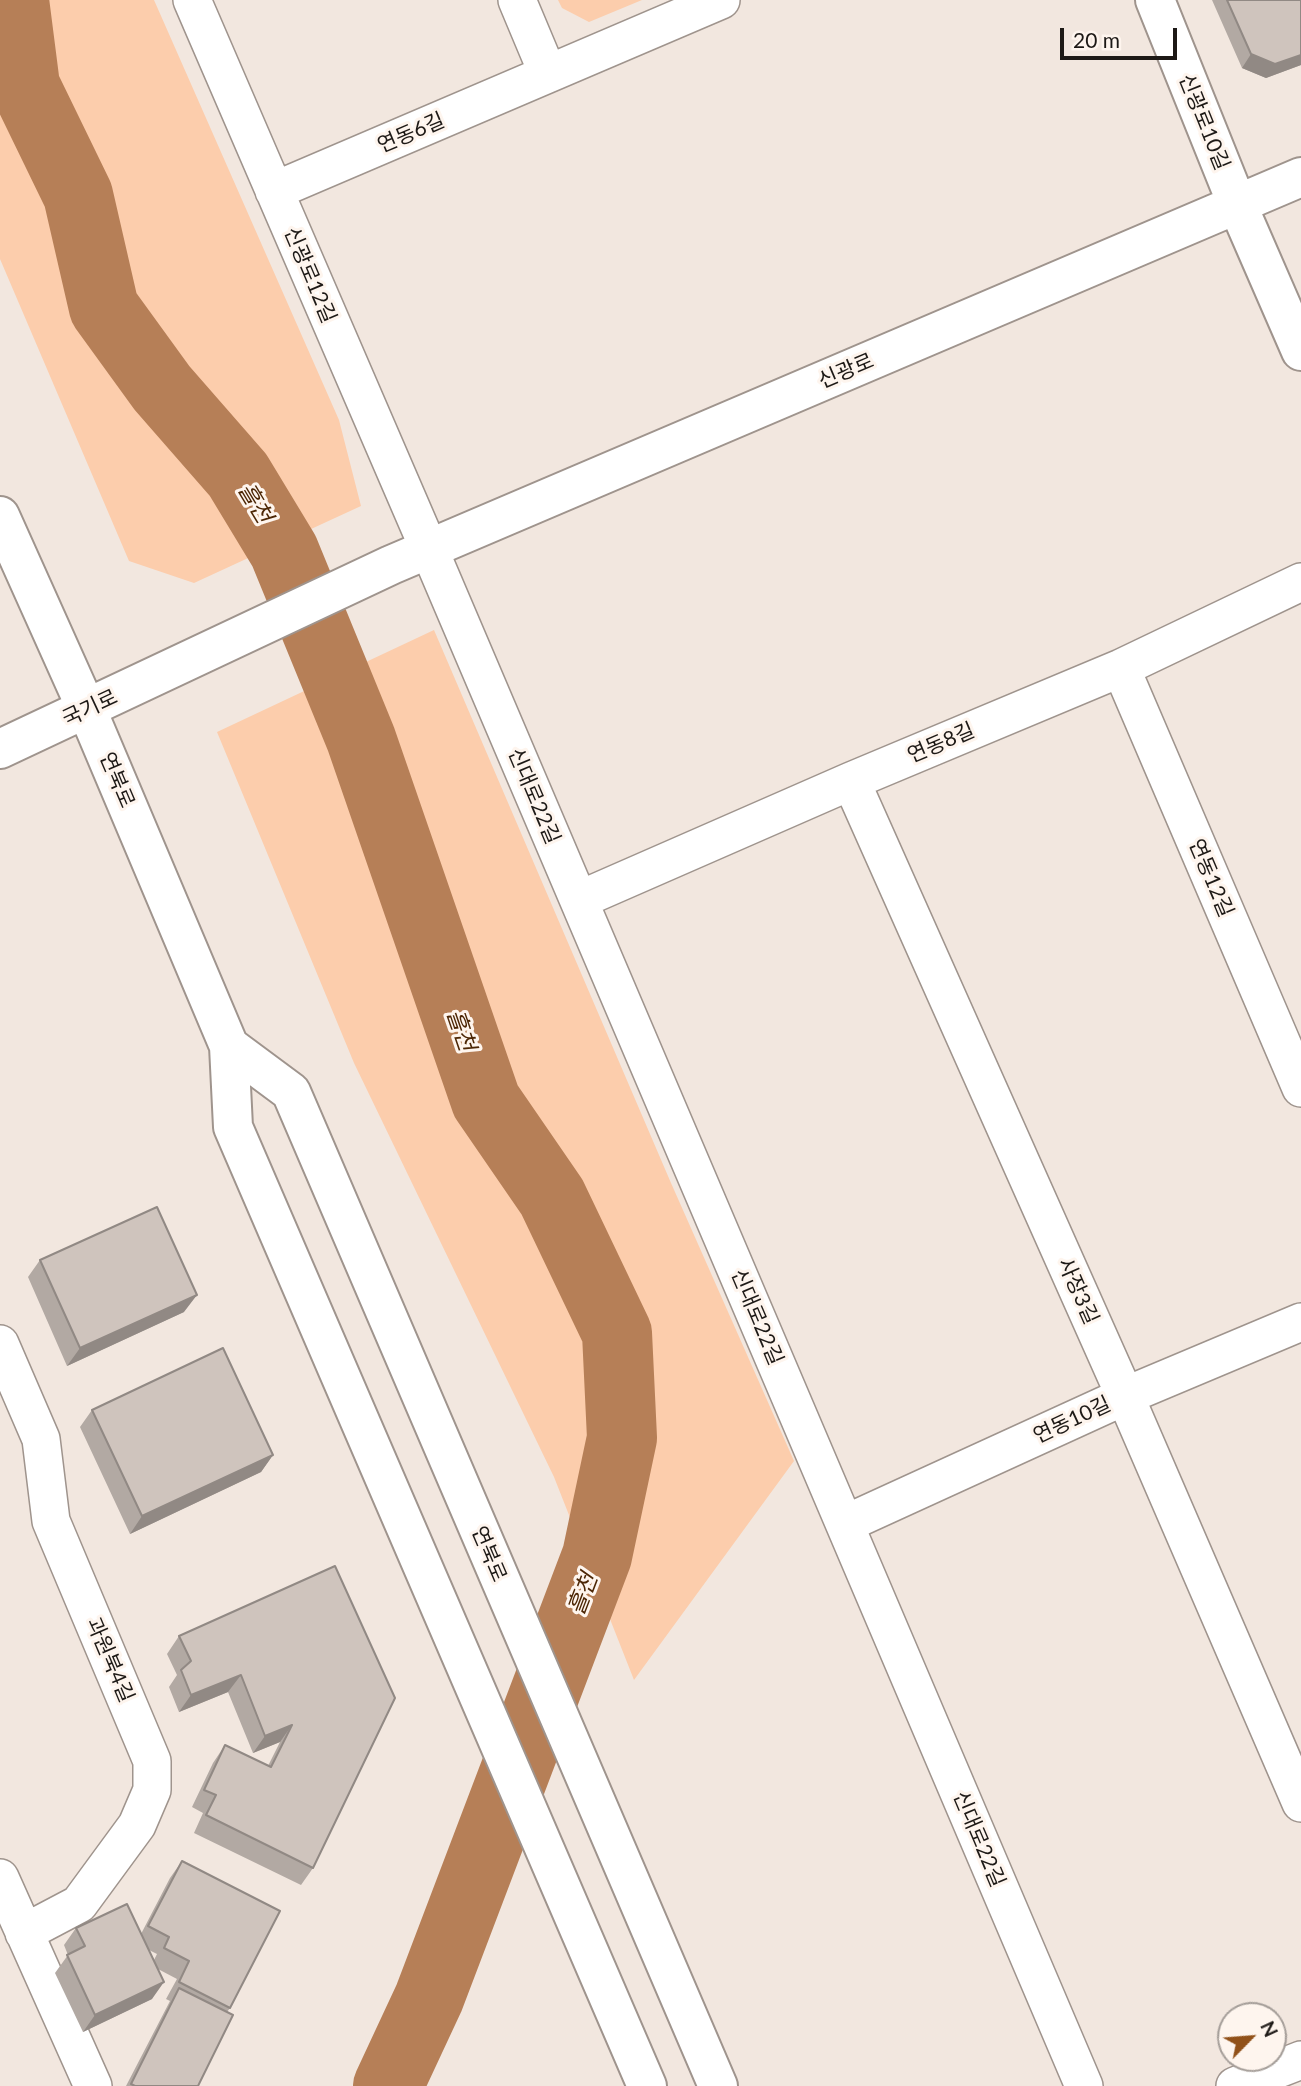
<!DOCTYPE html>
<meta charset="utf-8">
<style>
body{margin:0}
#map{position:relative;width:1301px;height:2086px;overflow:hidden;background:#f2e7df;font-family:Lato,sans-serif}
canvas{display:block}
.north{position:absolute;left:1217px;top:2002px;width:70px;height:70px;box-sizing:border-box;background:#fef5ee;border:2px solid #a49d98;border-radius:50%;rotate:65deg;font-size:19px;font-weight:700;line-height:28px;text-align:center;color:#1d1916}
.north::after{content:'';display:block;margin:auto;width:24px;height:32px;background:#915119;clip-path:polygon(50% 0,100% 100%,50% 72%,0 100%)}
.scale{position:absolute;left:1060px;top:28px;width:117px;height:32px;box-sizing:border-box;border:4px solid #1d1916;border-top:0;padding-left:9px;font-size:21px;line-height:24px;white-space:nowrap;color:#1d1916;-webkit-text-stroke:5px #fef5ee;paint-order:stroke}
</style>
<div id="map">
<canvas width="1301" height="2086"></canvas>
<div class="north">N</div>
<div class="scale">20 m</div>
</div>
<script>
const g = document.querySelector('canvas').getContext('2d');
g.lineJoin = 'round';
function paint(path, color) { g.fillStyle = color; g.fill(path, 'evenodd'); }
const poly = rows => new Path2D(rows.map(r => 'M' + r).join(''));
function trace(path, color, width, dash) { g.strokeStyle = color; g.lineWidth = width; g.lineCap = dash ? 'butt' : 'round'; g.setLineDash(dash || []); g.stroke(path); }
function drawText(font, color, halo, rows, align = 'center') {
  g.font = font + ' Lato,"Noto Sans KR",sans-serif'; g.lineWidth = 6; g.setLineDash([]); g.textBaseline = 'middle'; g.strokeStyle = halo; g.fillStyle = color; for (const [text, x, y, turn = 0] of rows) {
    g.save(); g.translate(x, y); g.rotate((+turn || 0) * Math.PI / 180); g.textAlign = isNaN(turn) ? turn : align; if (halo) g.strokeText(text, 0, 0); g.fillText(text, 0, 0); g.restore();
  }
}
const green = poly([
 [0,0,154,0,339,420,361,506,194,583,129,561,0,259],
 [558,0,642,0,589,22,562,8],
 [434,630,671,1183,794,1461,634,1680,554,1477,354,1063,217,732]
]);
const river = poly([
 [14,0,25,86,78,195,104,308,162,388,238,475,284,551,361,739,486,1101,552,1197,617,1333,622,1438,597,1556,429,1998,388,2086]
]);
const street = poly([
 [192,0,429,549,1084,2086],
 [517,0,548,74],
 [274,191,721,0],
 [1121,668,1301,1088],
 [851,781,1125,1396,1301,1803],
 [579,900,851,781,1121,668,1301,582],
 [0,1344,41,1439,51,1521,152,1761,152,1790,137,1825,79,1904,24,1933],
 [845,1524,1125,1396,1301,1322],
 [0,1878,93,2086],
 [1235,2086,1301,2060]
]);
const secondary = poly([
 [1155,0,1237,204,1301,351],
 [0,516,87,710,229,1046,233,1127,647,2086],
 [0,749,391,565,1301,177],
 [229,1046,291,1092,718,2086]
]);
const wall = poly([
 [1212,0,1301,0,1301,65,1266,78,1242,68],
 [40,1260,184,1312,67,1366,28,1277],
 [92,1410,273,1455,261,1472,130,1534,80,1427],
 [335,1566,313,1868,301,1885,194,1833,203,1813,192,1807,213,1763,225,1745,268,1766,280,1742,253,1753,228,1692,179,1712,169,1687,177,1675,167,1654,179,1636],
 [182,1861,230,2008,227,2012,198,2086,126,2086,170,2001,166,1999,177,1979,158,1969,152,1999,83,2032,55,1973,68,1955,64,1945,76,1928,141,1934,170,1878],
 [149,1950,157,1954,154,1960]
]);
const shadedWall = poly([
 [1251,54,1301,55,1301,65,1266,78,1242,68],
 [197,1295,184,1312,67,1366,80,1348],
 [273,1455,261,1472,130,1534,142,1516],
 [241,1675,228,1692,179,1712,191,1695],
 [292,1725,280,1742,253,1753,265,1736],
 [164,1982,152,1999,83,2032,95,2015]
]);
const building = poly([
 [1227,0,1301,0,1301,55,1275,64,1251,54,1227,0],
 [157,1207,197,1295,80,1348,40,1260,157,1207],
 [223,1348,273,1455,142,1516,92,1410,223,1348],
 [335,1566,395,1698,313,1868,206,1815,216,1795,204,1790,225,1745,271,1767,292,1725,265,1736,241,1675,191,1695,181,1670,191,1661,179,1636,335,1566],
 [182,1861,280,1911,230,2008,179,1982,189,1961,164,1948,169,1937,148,1926,182,1861],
 [127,1904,164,1982,95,2015,67,1955,85,1946,76,1928,127,1904],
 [179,1988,233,2015,198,2086,135,2086,131,2084,179,1988]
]);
const streetNames = [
 ["신광로10길",1204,122,68],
 ["연동6길",411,133,-23],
 ["신광로12길",310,275,67],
 ["신광로",846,371,-23],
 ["국기로",90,708,-25],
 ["연동8길",941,743,-23],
 ["연북로",117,780,67],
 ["신대로22길",534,796,67],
 ["연동12길",1211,878,67],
 ["사장3길",1078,1291,66],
 ["신대로22길",757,1317,67],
 ["연동10길",1072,1420,-25],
 ["연북로",489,1554,67],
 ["과원북4길",110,1660,67],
 ["신대로22길",979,1839,67]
];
const waterNames = [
 ["흘천",255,503,59],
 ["흘천",461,1030,71],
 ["흘천",583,1594,-69]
];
paint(green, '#fccdac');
trace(river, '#b67f57', 70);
trace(street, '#9f948d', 40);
trace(secondary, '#9f948d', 42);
trace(street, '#fff', 37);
trace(secondary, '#fff', 38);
paint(wall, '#b2a9a3');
paint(shadedWall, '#918984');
paint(building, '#cfc4bd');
trace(building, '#918984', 2);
drawText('21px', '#1d1916', '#fef5ee', streetNames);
drawText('italic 23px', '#4c2605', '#fef5ee', waterNames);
</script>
